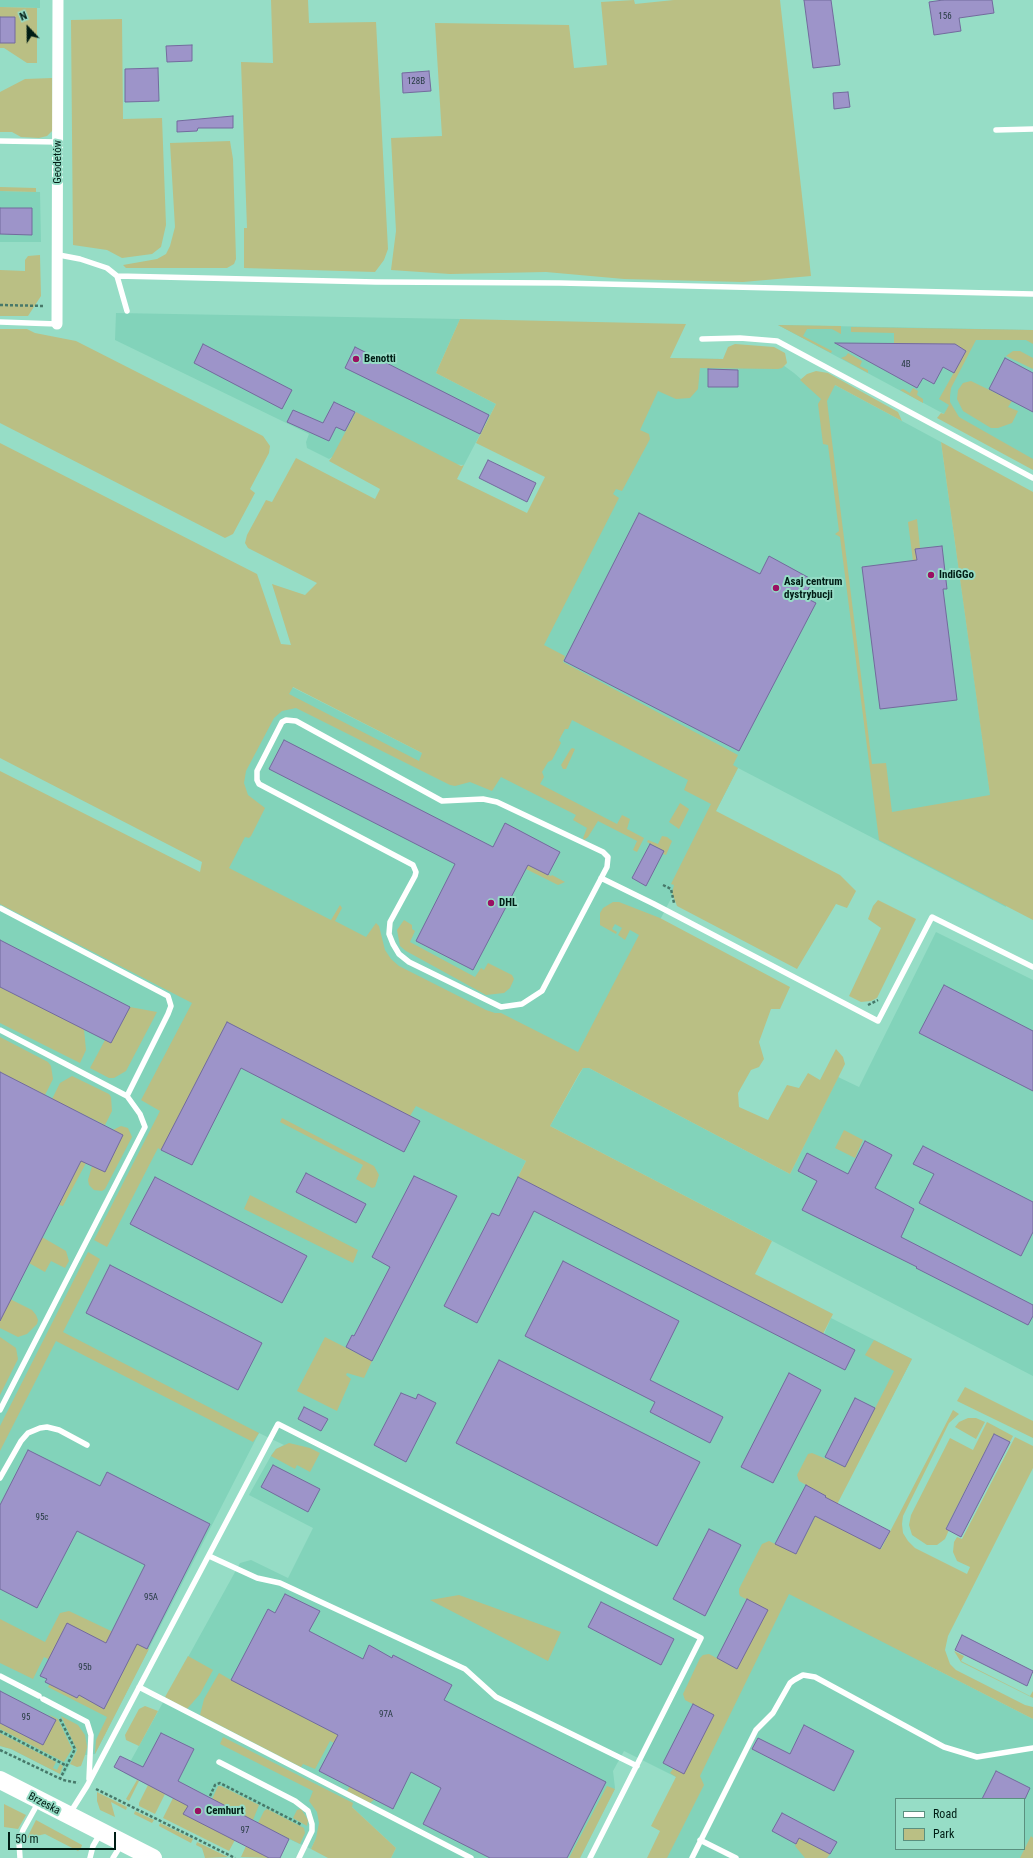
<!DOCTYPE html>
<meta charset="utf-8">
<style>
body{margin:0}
#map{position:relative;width:1033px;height:1858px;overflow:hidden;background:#96ddc6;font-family:"Roboto Condensed",sans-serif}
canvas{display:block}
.legend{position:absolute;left:895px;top:1798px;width:130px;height:52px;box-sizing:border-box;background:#96ddc6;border:1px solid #5a907f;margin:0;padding:5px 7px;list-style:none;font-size:12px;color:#001d15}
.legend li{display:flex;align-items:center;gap:8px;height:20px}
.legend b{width:20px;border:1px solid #5a907f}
.north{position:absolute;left:8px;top:8px;width:40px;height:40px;-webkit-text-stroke:3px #96ddc6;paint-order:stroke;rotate:338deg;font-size:11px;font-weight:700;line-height:16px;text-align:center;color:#001d15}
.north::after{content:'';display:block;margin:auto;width:14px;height:18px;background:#001d15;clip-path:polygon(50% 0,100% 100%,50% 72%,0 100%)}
.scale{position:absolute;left:8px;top:1832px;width:108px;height:18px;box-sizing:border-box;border:2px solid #001d15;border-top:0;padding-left:5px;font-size:12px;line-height:14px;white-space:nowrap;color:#001d15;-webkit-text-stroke:3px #96ddc6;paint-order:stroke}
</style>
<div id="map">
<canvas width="1033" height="1858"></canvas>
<ul class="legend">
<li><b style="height:5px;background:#fff"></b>Road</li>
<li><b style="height:11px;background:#babf84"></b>Park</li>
</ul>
<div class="north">N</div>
<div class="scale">50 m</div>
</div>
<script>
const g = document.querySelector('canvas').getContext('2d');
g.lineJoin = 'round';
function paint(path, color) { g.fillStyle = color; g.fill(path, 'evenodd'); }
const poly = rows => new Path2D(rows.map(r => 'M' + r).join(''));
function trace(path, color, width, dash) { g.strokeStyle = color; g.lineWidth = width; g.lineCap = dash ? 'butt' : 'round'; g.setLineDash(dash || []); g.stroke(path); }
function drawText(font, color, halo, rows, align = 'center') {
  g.font = font + ' "Roboto Condensed",sans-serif'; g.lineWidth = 4; g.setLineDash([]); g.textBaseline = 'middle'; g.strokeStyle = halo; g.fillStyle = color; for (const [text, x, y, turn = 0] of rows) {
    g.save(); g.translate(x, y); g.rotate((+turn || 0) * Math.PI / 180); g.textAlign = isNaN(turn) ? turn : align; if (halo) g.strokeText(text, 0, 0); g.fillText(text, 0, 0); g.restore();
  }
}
const built = poly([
 [0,0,40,0,40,8,0,7],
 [0,191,40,192,41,242,0,242],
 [116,313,460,319,436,373,496,404,464,465,332,457,329,459,307,448,306,442,309,434,115,340],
 [778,325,1033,330,1033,462,944,414],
 [670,358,776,360,794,373,824,399,822,378,941,442,1006,907,738,768,584,1068,589,1068,790,1174,838,1077,859,1087,936,932,1033,980,1033,1376,550,1126,583,1068,201,873,284,683,422,753],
 [0,893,526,1161,518,1177,824,1334,831,1318,912,1359,834,1508,922,1662,1033,1719,1033,1839,1023,1858,660,1858,676,1777,624,1751,613,1771,615,1788,580,1858,391,1858,396,1848,352,1807,323,1824,311,1849,289,1839,279,1858,183,1814,187,1806,124,1773,240,1563,251,1560,288,1578,313,1528,249,1495,272,1454,276,1449,284,1445,259,1433,95,1754,85,1755,77,1750,64,1776,11,1749,0,1746],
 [896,1799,1024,1799,1024,1849,896,1849]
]);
const green = poly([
 [271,0,308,0,309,23,376,22,388,249,384,260,375,272,244,268,244,228,247,228,241,62,273,63],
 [634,0,635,4,674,0,780,0,811,276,743,282,624,279,546,272,450,274,391,270,396,231,391,138,442,136,435,23,569,25,574,68,607,65,601,2],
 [0,7,37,8,37,63,27,63,4,48,0,48,0,43,15,43,15,17,0,17],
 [122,19,123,119,162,118,166,225,161,247,152,254,122,258,107,250,73,245,71,20],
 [52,78,53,130,47,136,39,138,21,137,12,132,0,132,0,92,25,79],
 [230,141,233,159,236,259,234,264,227,268,126,268,123,265,157,259,166,254,170,246,175,227,170,143],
 [0,187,36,188,36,192,0,191],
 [40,255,41,296,28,316,0,316,0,270,25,271,25,260,28,256],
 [460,319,686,324,670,358,723,359,728,347,735,344,774,347,785,353,787,363,782,368,778,369,700,368,698,389,690,398,676,399,658,391,640,430,649,434,650,439,622,491,616,489,613,494,619,498,544,645,565,656,563,662,738,755,733,765,738,768,716,811,840,875,856,891,847,908,836,904,797,969,677,906,672,893,674,885,671,884,711,804,684,790,688,780,572,720,568,729,565,729,559,740,561,743,552,760,548,762,542,772,544,777,540,784,617,824,622,815,630,819,627,829,644,838,637,852,633,850,637,841,598,821,588,837,584,840,583,838,587,828,573,820,576,815,501,777,492,791,470,782,455,786,450,785,296,708,282,711,274,718,246,771,244,783,248,795,265,808,251,836,249,838,245,837,229,868,331,920,340,905,342,908,335,921,366,937,376,923,379,926,385,950,391,959,399,966,486,1010,495,1013,501,1013,578,1052,639,935,630,930,625,940,618,935,622,928,615,924,612,929,617,932,616,934,600,925,600,913,603,908,613,902,619,902,660,918,790,987,780,1009,771,1009,759,1042,764,1059,759,1067,751,1070,738,1093,739,1107,768,1120,787,1085,799,1088,808,1073,820,1080,836,1049,843,1057,845,1064,790,1174,589,1068,583,1068,579,1074,550,1126,772,1241,755,1274,833,1314,823,1334,518,1177,526,1161,416,1106,410,1116,227,1022,161,1150,158,1148,107,1247,94,1240,160,1111,141,1100,192,1003,0,904,0,771,200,872,202,862,0,758,0,443,257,574,281,644,291,645,272,584,305,595,317,583,248,548,245,543,247,535,266,500,272,502,296,458,375,499,380,489,329,461,332,457,356,412,461,466,464,465,457,479,527,513,545,477,476,443,496,404,436,373],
 [293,687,422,753,419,761,289,694],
 [778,325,841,326,841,334,832,329,807,329,803,336,832,351,831,353],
 [851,327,1033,330,1033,344,1026,340,976,340,951,388,950,396,950,402,959,417,1033,459,1033,470,937,418,941,413,944,414,949,405,939,399,966,351,955,344,894,344,894,333,851,332],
 [0,329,27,329,35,333,76,341,263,436,270,446,269,453,250,489,255,493,233,534,225,538,0,423],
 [1013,351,1020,351,1033,358,1033,369,1006,356],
 [848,353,862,361,860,366,868,370,868,373,841,358,846,356],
 [816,371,828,373,898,412,902,421,835,385,827,401,872,764,886,763,892,812,990,795,941,442,1033,492,1033,920,879,840,840,537,835,534,839,531,828,445,823,444,818,404,821,399,800,380,807,374],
 [971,381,1012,401,1008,407,1018,411,1012,423,998,428,991,428,963,411,957,399,958,390,963,383],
 [913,388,918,391,917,395,923,399,923,403,900,390,903,389,910,393],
 [917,519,920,548,915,549,917,560,913,561,908,522],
 [572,748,575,749,566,769,563,769,561,765,570,750],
 [680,803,689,809,679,829,669,822],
 [662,836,667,837,672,841,666,855,663,854,664,851,647,842,648,840,658,844],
 [528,865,551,876,552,875,565,882,558,885,526,869],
 [878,900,916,919,877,998,871,1001,861,1002,849,996,881,928,868,919,873,906],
 [404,920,412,925,412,929,415,931,410,942,475,977,481,968,484,970,488,963,512,975,514,979,510,988,504,993,486,995,406,951,400,946,397,930],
 [0,987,84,1029,86,1050,80,1063,0,1023],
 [130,1007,157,1012,126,1071,114,1078,109,1078,90,1068,105,1040,111,1043],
 [0,1037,48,1062,51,1066,53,1079,45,1095,0,1072],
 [72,1076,109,1094,111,1097,112,1111,105,1125,52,1099,60,1083],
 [282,1118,374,1166,379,1175,375,1187,372,1188,356,1179,363,1165,280,1122],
 [121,1126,128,1128,132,1137,105,1189,102,1191,94,1190,89,1185,88,1180,92,1166,105,1172,123,1135,113,1130],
 [844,1130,863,1140,855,1158,835,1148],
 [81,1161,86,1163,63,1206,59,1205],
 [250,1195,358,1250,353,1263,244,1209],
 [42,1237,66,1251,69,1261,65,1268,51,1261,45,1272,29,1263],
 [88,1252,100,1259,63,1332,259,1433,253,1442,56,1341,0,1451,0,1426],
 [10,1299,32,1310,36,1315,38,1320,37,1324,27,1334,18,1337,0,1328,0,1321],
 [0,1337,16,1348,18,1359,0,1395],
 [325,1337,372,1361,364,1378,347,1373,346,1375,351,1379,337,1411,297,1391],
 [874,1340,912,1359,828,1522,881,1549,953,1410,959,1414,949,1423,903,1516,902,1524,903,1533,908,1541,915,1548,967,1574,970,1567,957,1561,953,1552,954,1542,957,1537,962,1539,1015,1437,1033,1446,1033,1468,948,1636,945,1650,950,1664,956,1670,1025,1705,1033,1707,1033,1719,789,1594,700,1776,704,1785,667,1858,647,1858,660,1831,651,1826,676,1777,670,1773,713,1715,685,1700,683,1694,700,1658,703,1655,709,1654,737,1669,767,1610,740,1596,739,1593,739,1589,762,1544,769,1541,796,1554,826,1496,799,1481,797,1475,808,1454,812,1453,845,1467,894,1371,865,1355],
 [965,1387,1033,1421,1033,1438,957,1401],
 [968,1418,976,1418,985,1422,976,1439,955,1427,959,1422],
 [987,1422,1013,1436,1010,1442,994,1434,946,1528,949,1530,945,1539,937,1545,927,1545,912,1535,909,1525,911,1515,950,1438,973,1450],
 [289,1443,310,1448,320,1453,310,1472,297,1465,295,1469,271,1456,276,1449],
 [459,1595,561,1632,548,1661,430,1600],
 [69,1611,149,1649,95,1754,96,1740,107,1717,48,1687,51,1682,77,1698,79,1695,104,1709,131,1656,48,1659,44,1657,33,1679,0,1663,0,1619,45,1642,60,1613],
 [954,1651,964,1656,961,1661,1030,1696,1033,1691,1033,1698,961,1662],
 [188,1656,213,1670,200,1694,187,1709,165,1697],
 [219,1673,231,1680,361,1747,345,1748,330,1741,315,1769,303,1764,301,1767,200,1715,204,1699],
 [145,1706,158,1711,139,1746,126,1740,125,1735,139,1709],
 [48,1714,58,1719,72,1749,64,1762,0,1729,0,1723,43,1745,56,1720],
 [61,1716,78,1725,85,1735,87,1747,85,1755,81,1766,77,1767,70,1764,77,1750],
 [0,1733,56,1762,53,1768,57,1770,60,1764,63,1766,60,1774,11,1749,0,1746],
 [223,1737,353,1803,352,1807,396,1848,391,1858,328,1858,311,1849,316,1838,319,1823,317,1812,309,1801,313,1791,220,1744],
 [137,1780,139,1781,129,1801,126,1799],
 [148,1785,165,1794,155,1814,139,1806,139,1803],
 [218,1786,221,1786,259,1805,253,1820,212,1799],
 [350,1786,375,1799,370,1803,347,1791],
 [607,1786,615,1789,580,1858,569,1858],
 [97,1792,127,1807,126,1810,111,1802,115,1817,100,1810,97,1801],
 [173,1798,188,1806,184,1814,235,1840,229,1851,163,1818],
 [4,1804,26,1815,18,1829,4,1827],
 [267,1809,304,1828,305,1833,300,1844,258,1823,264,1811],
 [301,1809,308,1820,307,1826,293,1818,297,1810],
 [135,1811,154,1820,152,1823,134,1814],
 [36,1820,82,1845,81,1848,78,1851,45,1834,27,1838],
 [160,1823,193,1839,191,1843,159,1826],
 [1031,1836,1033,1838,1033,1858,1020,1858],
 [799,1838,830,1854,827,1858,805,1858,795,1846],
 [197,1842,228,1857,205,1858,202,1848,196,1845],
 [246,1846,269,1858,241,1857]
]);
const building = poly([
 [804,0,831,0,840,65,813,68,804,0],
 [943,0,992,0,994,13,959,18,961,31,934,35,929,2,943,0],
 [0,17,15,17,15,43,0,43,0,17],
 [192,45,192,61,167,62,166,46,192,45],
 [158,68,159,101,125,102,125,69,158,68],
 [429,71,431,91,403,93,402,73,429,71],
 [848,92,850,107,834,109,833,93,848,92],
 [233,116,233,128,198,128,197,131,177,132,177,121,233,116],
 [0,208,32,208,32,235,0,234,0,208],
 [835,343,955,344,966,351,954,373,943,367,934,384,923,378,917,388,835,343],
 [203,344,292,390,282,409,194,363,203,344],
 [355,347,489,415,480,434,345,368,355,347],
 [1005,358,1033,373,1033,412,989,389,1005,358],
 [708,369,738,370,738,387,708,387,708,369],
 [334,402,355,412,345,431,336,427,329,441,287,422,293,410,323,423,334,402],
 [488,460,536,483,527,502,479,478,488,460],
 [639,513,760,574,769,556,813,580,804,597,816,603,739,751,564,661,639,513],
 [942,546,947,589,943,589,957,700,880,709,862,567,917,560,915,549,942,546],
 [284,740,493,847,505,823,560,852,548,875,528,865,473,970,416,941,455,864,269,769,284,740],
 [650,844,664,851,646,886,632,878,650,844],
 [0,940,130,1007,111,1043,0,987,0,940],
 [944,985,1033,1031,1033,1091,919,1033,944,985],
 [227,1022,420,1121,404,1152,241,1068,192,1165,161,1150,227,1022],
 [0,1072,123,1135,105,1172,81,1161,0,1321,0,1072],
 [865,1141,892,1155,875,1188,914,1209,901,1237,1033,1305,1033,1316,1028,1325,916,1268,917,1267,802,1210,817,1181,798,1171,807,1153,848,1174,865,1141],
 [923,1146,1033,1202,1033,1232,1021,1256,919,1203,934,1174,913,1164,923,1146],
 [306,1173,366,1204,356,1223,296,1192,306,1173],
 [414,1176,457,1196,372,1361,346,1347,352,1335,354,1336,390,1267,372,1257,414,1176],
 [155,1177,307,1256,282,1303,130,1224,155,1177],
 [518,1177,855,1350,845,1370,534,1211,477,1323,444,1306,492,1213,499,1216,518,1177],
 [563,1261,679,1321,650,1380,723,1417,710,1443,650,1412,655,1402,525,1336,563,1261],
 [110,1265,262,1343,238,1390,86,1313,110,1265],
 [499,1360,700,1462,657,1546,456,1443,499,1360],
 [789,1373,821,1390,773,1483,741,1467,789,1373],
 [401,1393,416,1399,418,1394,436,1403,406,1462,374,1445,401,1393],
 [855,1398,875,1408,845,1467,825,1457,855,1398],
 [304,1407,328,1419,321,1431,298,1419,304,1407],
 [994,1434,1010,1442,961,1537,946,1529,994,1434],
 [28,1450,100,1486,107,1472,210,1524,147,1649,137,1644,104,1709,79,1695,77,1698,45,1682,47,1679,40,1676,67,1623,106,1643,145,1565,77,1531,37,1608,0,1589,0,1505,28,1450],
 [273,1465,320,1489,308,1512,261,1487,273,1465],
 [806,1485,826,1496,825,1497,890,1531,880,1549,815,1516,796,1554,775,1544,806,1485],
 [709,1529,741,1545,705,1616,673,1599,709,1529],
 [285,1594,320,1611,309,1631,363,1659,369,1645,392,1658,393,1655,452,1685,444,1700,606,1782,567,1858,490,1858,423,1824,441,1788,411,1772,393,1809,319,1771,338,1735,231,1680,268,1609,275,1613,285,1594],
 [747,1599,768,1610,737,1669,717,1658,747,1599],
 [601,1602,674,1639,661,1665,588,1627,601,1602],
 [962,1635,1033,1671,1027,1686,955,1650,962,1635],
 [0,1691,56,1720,43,1745,0,1723,0,1691],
 [693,1704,714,1715,684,1774,663,1763,693,1704],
 [804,1725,854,1751,834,1791,752,1749,758,1738,790,1754,804,1725],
 [161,1733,194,1749,178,1781,289,1839,280,1858,269,1858,183,1814,188,1806,114,1767,120,1756,143,1767,161,1733],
 [996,1771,1030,1788,1025,1799,982,1799,996,1771],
 [782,1813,837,1842,830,1854,799,1838,796,1844,772,1831,782,1813]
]);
const path = poly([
 [0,305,45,306],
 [663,885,671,889,674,903],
 [868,1005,878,1000],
 [60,1719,75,1749,60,1779],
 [0,1731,67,1766],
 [0,1750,63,1780,78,1783],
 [96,1789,235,1858],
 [210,1796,215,1785,220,1783,302,1825]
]);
const service = poly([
 [996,130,1033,129],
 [0,141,58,142],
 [59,255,80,259,107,268,117,276,127,311],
 [117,276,376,282,560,283,1033,294],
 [0,322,57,324],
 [702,339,740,338,777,341,1033,478],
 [286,720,296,721,442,801,483,799,497,802,603,852,608,857,607,867,542,991,522,1004,501,1007,409,962,399,954,393,944,389,934,390,922,415,876,416,872,413,865,259,784,257,780,257,771,282,722,286,720],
 [601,878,654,904,878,1021,932,917,1033,967],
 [0,908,168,996,171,1006,168,1014,127,1096],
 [0,1030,127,1096,140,1114,145,1127,0,1410],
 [0,1478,21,1441,28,1433,40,1428,47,1427,59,1430,87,1445],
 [209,1556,257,1578,280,1583,465,1669,496,1697,637,1766],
 [0,1676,39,1696],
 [139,1687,471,1858],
 [43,1699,87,1722,91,1735,89,1779],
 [219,1762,295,1801,308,1811,312,1824,312,1831,299,1858],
 [70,1813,87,1786,278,1424,701,1638,590,1858],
 [700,1840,736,1858],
 [20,1858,19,1842,23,1830,38,1803],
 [90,1858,93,1846,100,1834],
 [113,1858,121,1845],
 [692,1858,756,1730,773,1713,790,1683,794,1680,803,1675,815,1677,944,1747,977,1757,1033,1748]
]);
const minor = poly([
 [57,324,58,0]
]);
const primary = poly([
 [0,1780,153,1858]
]);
const markers = [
 [356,359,4,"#9a1062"],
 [931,575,4,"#9a1062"],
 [776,588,4,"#9a1062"],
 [491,903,4,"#9a1062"],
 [198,1811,4,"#9a1062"]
];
const numberNames = [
 ["156",945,17],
 ["128B",416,82],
 ["4B",906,365],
 ["95c",42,1518],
 ["95A",151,1598],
 ["95b",85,1668],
 ["97A",386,1715],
 ["95",26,1718],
 ["97",245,1831]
];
const streetNames = [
 ["Geodetów",58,162,-90],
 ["Brzeska",44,1804,28]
];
const poiNames = [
 ["Benotti",364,359],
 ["IndiGGo",939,575],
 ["Asaj centrum",784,582],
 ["dystrybucji",784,595],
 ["DHL",499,903],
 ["Cemhurt",206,1811]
];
paint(built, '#82d3ba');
paint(green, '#babf84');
paint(building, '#9d94c9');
trace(building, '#736a9d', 1);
trace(path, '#477869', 2.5, [3, 2]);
trace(service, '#fff', 5.5);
trace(minor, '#fff', 11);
trace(primary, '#fff', 18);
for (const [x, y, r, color] of markers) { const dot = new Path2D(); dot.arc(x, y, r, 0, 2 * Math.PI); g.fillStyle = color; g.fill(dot); trace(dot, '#96ddc6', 1.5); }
drawText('9px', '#273b42', null, numberNames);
drawText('11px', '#001d15', '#96ddc6', streetNames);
drawText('bold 11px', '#001d15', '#96ddc6', poiNames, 'left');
</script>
